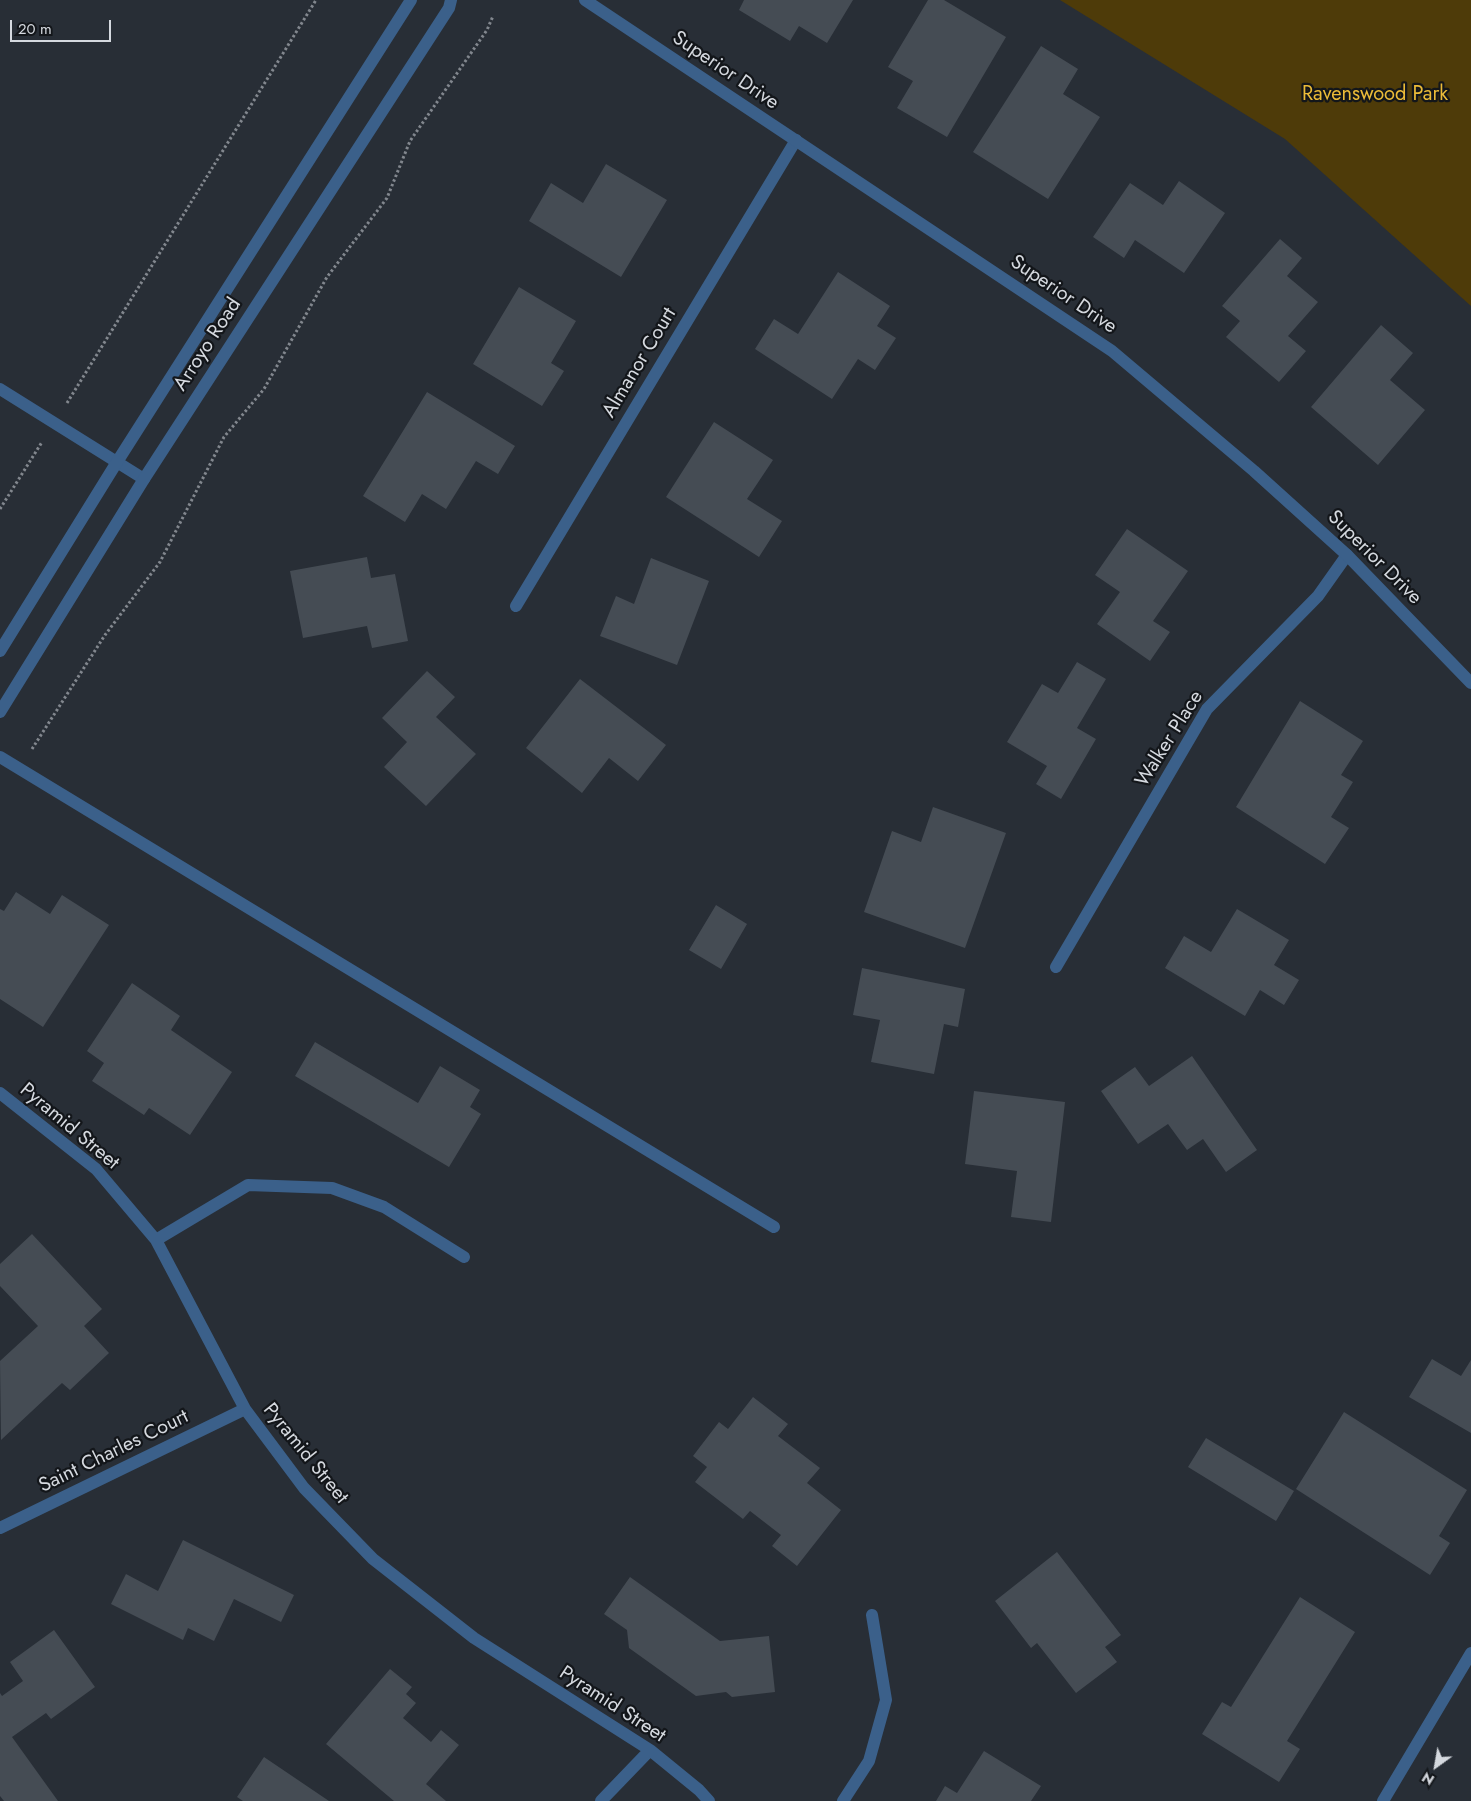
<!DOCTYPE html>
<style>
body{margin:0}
#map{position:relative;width:1471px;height:1801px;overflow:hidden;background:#282e36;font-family:Jost,sans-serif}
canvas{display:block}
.north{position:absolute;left:1411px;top:1741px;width:50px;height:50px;-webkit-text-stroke:4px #13161a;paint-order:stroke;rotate:212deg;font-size:14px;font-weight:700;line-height:20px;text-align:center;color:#d5d9df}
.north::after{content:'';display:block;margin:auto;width:18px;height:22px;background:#d5d9df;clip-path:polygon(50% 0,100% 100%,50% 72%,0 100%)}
.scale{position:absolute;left:10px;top:20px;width:101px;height:22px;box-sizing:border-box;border:2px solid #d5d9df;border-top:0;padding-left:6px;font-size:15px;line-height:18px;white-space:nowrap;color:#d5d9df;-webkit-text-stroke:4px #13161a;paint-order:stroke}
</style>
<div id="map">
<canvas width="1471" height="1801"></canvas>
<div class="north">N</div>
<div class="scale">20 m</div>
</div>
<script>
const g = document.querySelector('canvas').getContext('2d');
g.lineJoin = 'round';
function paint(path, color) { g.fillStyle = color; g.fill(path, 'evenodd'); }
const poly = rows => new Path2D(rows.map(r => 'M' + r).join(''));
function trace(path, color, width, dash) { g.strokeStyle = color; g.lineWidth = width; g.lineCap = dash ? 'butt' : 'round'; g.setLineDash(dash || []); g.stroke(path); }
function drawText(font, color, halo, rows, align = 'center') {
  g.font = font + ' Jost,sans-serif'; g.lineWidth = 4.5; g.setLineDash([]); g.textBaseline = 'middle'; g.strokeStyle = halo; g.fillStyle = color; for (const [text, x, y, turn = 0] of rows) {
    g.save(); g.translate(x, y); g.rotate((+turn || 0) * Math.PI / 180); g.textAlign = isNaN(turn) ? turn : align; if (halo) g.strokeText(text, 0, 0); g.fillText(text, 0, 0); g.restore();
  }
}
const green = poly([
 [1060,0,1471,0,1471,306,1285,139]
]);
const building = poly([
 [744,0,853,0,827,43,799,26,790,41,739,10],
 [928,0,944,0,1006,37,947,137,897,108,913,81,888,67],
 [1041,46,1078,69,1063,94,1100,117,1048,199,973,152],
 [606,164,667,200,621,277,529,221,551,183,583,203],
 [1179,181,1225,213,1184,273,1135,240,1124,258,1093,237,1130,183,1163,205],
 [1280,239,1302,258,1287,276,1318,302,1288,336,1306,351,1279,382,1226,337,1240,321,1222,306],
 [838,272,890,306,877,326,896,338,875,370,858,359,832,399,755,349,774,319,798,334],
 [519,287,576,321,551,363,564,371,542,406,473,364],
 [1381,325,1413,353,1390,380,1425,410,1378,465,1311,407],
 [427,392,515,446,498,474,476,461,446,509,422,494,405,522,363,496],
 [714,422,773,460,747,499,782,521,759,557,666,497],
 [1127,529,1188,571,1153,621,1170,632,1150,661,1097,624,1120,592,1095,575],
 [367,557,371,578,395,574,408,641,372,648,367,626,303,638,290,571],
 [651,558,709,581,677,665,600,636,616,596,634,604],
 [1077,662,1106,679,1077,728,1096,739,1061,799,1036,784,1047,766,1007,742,1042,684,1058,693],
 [427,671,455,697,436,717,476,754,426,806,384,767,407,742,382,718],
 [580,679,666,745,638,781,609,758,582,793,526,748],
 [1300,701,1363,741,1341,775,1353,782,1331,817,1349,828,1325,864,1236,807],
 [933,807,1006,833,965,948,864,912,892,831,921,842],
 [16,892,50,914,62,895,109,925,43,1027,0,999,0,909,4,911],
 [716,905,747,924,721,969,689,950],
 [1237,909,1289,940,1274,965,1299,980,1284,1005,1260,990,1245,1016,1165,968,1184,936,1211,952],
 [862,968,965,989,958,1027,944,1024,934,1074,871,1062,880,1020,853,1015],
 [132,983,180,1016,171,1030,232,1072,190,1135,149,1108,144,1115,92,1081,104,1063,87,1051],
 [315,1042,418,1103,440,1066,480,1090,470,1107,481,1114,449,1167,295,1076],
 [1192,1056,1257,1150,1226,1172,1203,1139,1187,1150,1168,1124,1138,1144,1101,1091,1135,1067,1149,1086],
 [974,1091,1065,1102,1051,1222,1011,1217,1017,1171,965,1164],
 [32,1234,102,1309,84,1326,109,1353,70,1390,62,1383,1,1440,0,1361,38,1326,0,1286,0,1264],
 [1432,1359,1461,1376,1471,1360,1471,1433,1409,1397],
 [753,1397,788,1424,778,1436,820,1468,807,1483,841,1510,797,1566,772,1546,781,1535,750,1511,743,1519,695,1482,707,1467,693,1456,719,1422,728,1429],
 [1344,1412,1467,1490,1439,1536,1450,1543,1430,1575,1296,1489],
 [1206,1438,1294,1491,1276,1521,1188,1467],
 [183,1540,294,1595,281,1622,234,1599,214,1641,188,1628,183,1640,111,1604,126,1574,158,1591],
 [1057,1552,1121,1635,1105,1647,1117,1662,1076,1693,1037,1643,1031,1648,995,1601],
 [630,1577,720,1641,769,1636,775,1692,732,1697,726,1692,696,1696,629,1648,627,1630,604,1614],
 [1300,1597,1355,1632,1287,1741,1300,1749,1279,1782,1202,1734,1222,1702,1231,1707],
 [54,1630,95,1687,51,1719,46,1713,12,1737,58,1801,4,1801,0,1796,0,1693,2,1696,23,1681,10,1662],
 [390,1669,412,1687,406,1694,416,1703,403,1718,431,1742,441,1730,459,1745,426,1784,446,1801,394,1801,326,1744],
 [984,1751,1041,1786,1031,1801,936,1801,945,1786,957,1793],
 [264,1757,329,1801,243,1801,237,1797]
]);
const path = poly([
 [67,403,316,0],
 [0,509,42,442],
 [32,749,105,635,160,562,224,437,264,389,327,277,387,198,410,141,487,30,493,16]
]);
const service = poly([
 [0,757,774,1227]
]);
const minor = poly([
 [0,389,144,479],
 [516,606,796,140],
 [1056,967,1207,709,1318,596,1347,555],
 [0,1093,96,1169,156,1240,245,1409,304,1488,373,1559,474,1638,650,1750,699,1790,709,1801],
 [156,1240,248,1185,332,1188,384,1207,464,1257],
 [0,1528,245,1409],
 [601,1801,650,1750],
 [843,1801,869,1761,886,1700,872,1615],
 [1383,1801,1471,1653]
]);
const tertiary = poly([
 [585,0,1112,351,1254,471,1347,555,1471,683],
 [0,651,117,462,411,0],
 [0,712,144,479,449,8,451,0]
]);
const streetNames = [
 ["Superior Drive",725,71,34],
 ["Superior Drive",1063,295,34],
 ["Arroyo Road",208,345,-57],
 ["Almanor Court",640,363,-59],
 ["Superior Drive",1374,558,45],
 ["Walker Place",1170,739,-58],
 ["Pyramid Street",69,1127,40],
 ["Saint Charles Court",114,1452,-26],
 ["Pyramid Street",305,1454,51],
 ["Pyramid Street",612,1705,33]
];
const parkNames = [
 ["Ravenswood Park",1375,95]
];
paint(green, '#4e3b09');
paint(building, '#454c54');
trace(path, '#82878e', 3, [2.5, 2.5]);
trace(service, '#3b608a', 12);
trace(minor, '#3b608a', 12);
trace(tertiary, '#3b608a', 12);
drawText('20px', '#d5d9df', '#13161a', streetNames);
drawText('20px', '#ebbb38', '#13161a', parkNames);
</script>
